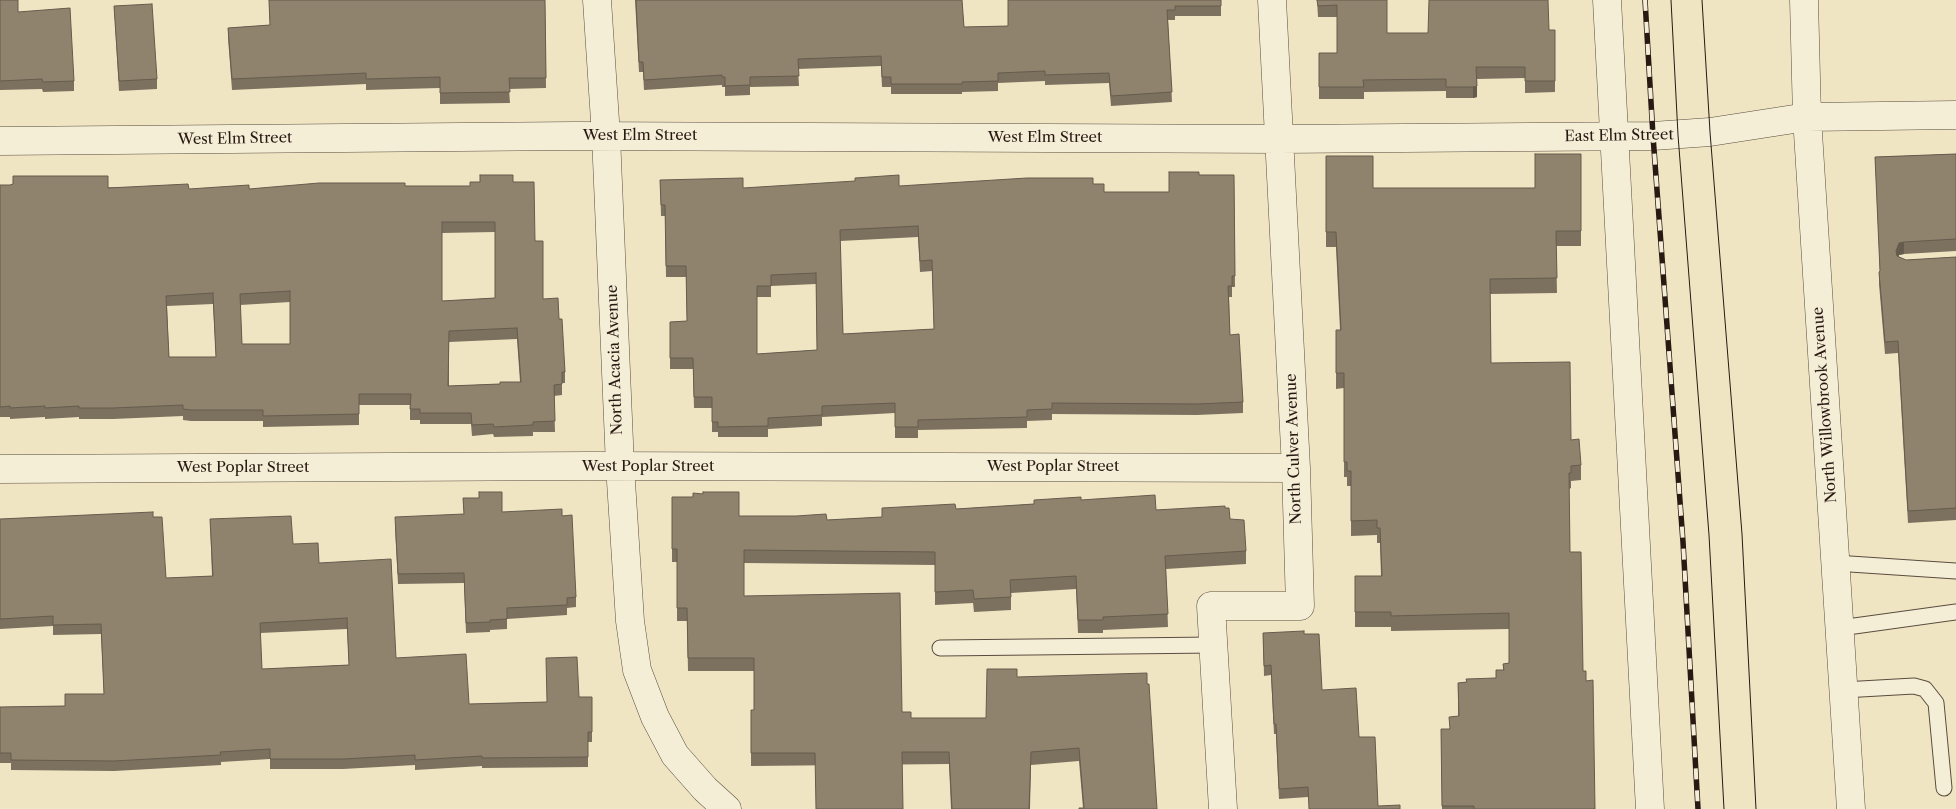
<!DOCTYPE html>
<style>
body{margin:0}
canvas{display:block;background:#efe5c2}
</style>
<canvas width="1956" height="809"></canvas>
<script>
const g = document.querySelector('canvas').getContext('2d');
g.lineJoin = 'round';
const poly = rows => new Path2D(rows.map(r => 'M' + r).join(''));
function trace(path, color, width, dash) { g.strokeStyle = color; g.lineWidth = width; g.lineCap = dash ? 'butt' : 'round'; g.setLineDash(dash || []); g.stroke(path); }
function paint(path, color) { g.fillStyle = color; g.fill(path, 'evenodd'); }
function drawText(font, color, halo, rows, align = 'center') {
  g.font = font + ' "Libre Caslon Text",serif'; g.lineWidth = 4.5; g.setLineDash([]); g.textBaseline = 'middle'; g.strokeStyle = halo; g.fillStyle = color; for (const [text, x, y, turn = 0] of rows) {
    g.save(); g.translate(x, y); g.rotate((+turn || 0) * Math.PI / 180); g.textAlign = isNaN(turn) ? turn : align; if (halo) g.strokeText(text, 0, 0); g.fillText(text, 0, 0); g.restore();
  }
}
const service = poly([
 [1835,563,1956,571],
 [1840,628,1956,612],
 [940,648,1214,645],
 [1843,690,1914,686,1925,689,1936,703,1944,788]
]);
const minor = poly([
 [597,0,606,136,620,466,630,621,637,670,655,717,675,755,705,789,727,809],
 [1607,0,1650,809],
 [1804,0,1807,117,1851,809],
 [0,141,575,136,1280,139,1653,136,1710,132,1807,117,1956,115],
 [0,469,589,466,1296,468],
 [1223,809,1211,606,1300,606,1296,468,1272,0]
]);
const tram = poly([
 [1671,0,1678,135,1709,535,1724,809],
 [1702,0,1710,132,1742,534,1756,809]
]);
const rail = poly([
 [1645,0,1653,136,1683,542,1698,809]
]);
const wall = poly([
 [0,0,18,12,74,81,74,91,43,92,42,89,0,90],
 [269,0,545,0,546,88,509,89,510,103,440,104,440,88,366,90,366,84,232,90,228,38,228,28,270,25],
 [635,0,962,0,964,27,1008,26,1221,0,1221,16,1175,16,1175,20,1168,20,1172,102,1111,106,1109,83,1045,85,1045,81,998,83,998,91,962,92,962,94,891,94,891,87,882,87,881,66,798,69,799,86,750,87,750,95,725,96,725,87,722,87,722,85,644,90,643,72,639,72],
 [1317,0,1387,0,1387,33,1428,33,1555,30,1555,92,1525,93,1525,78,1477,79,1477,97,1473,98,1446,98,1446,91,1364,92,1364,99,1319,99,1319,53,1337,53,1337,17,1318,17],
 [114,6,157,79,157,89,119,91],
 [1581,154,1581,246,1556,246,1557,293,1490,294,1491,363,1571,440,1581,465,1581,480,1571,481,1571,488,1569,489,1570,552,1583,671,1586,681,1595,809,1442,809,1441,729,1449,729,1458,717,1458,683,1496,678,1496,670,1503,670,1503,664,1509,663,1509,629,1391,631,1391,627,1355,627,1355,576,1381,576,1380,543,1377,543,1377,535,1351,536,1351,486,1347,486,1347,477,1344,477,1344,388,1336,389,1336,330,1340,330,1336,247,1326,247,1326,156,1373,188,1535,188],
 [1956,154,1956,251,1904,254,1899,255,1899,257,1906,260,1956,257,1956,520,1908,523,1898,353,1885,354,1879,284,1879,272,1880,272,1875,157],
 [1199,175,1234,175,1235,287,1232,287,1232,297,1229,297,1230,335,1243,402,1243,413,1197,415,1052,414,1052,420,1027,421,1027,428,918,430,918,438,895,438,895,413,822,417,822,426,768,429,768,437,718,437,718,432,712,432,712,408,694,408,693,369,670,369,670,322,687,321,686,277,666,277,665,216,661,216,660,180,743,188,1093,184,1104,192,1169,192],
 [918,237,920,272,932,271,934,329,843,334,840,241],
 [816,284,817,350,757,354,757,297,771,297,771,286],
 [513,182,535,241,543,299,559,319,565,372,565,383,562,383,562,395,554,396,555,432,533,432,533,436,494,437,493,434,472,436,471,424,420,424,420,420,410,420,410,405,359,405,359,425,263,427,263,421,191,421,183,420,183,416,113,419,79,419,79,417,45,419,45,417,10,419,10,417,0,417,0,185,189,189,249,189,405,186,470,186],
 [495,232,495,298,442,301,442,233],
 [290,302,290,344,242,344,240,305],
 [213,304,216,357,169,357,167,306],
 [517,339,520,382,500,384,449,386,449,342],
 [703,494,739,516,827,520,882,517,882,508,956,509,1034,504,1081,500,1156,510,1225,508,1246,551,1246,564,1166,569,1168,627,1103,630,1103,633,1078,633,1076,589,1011,593,1011,610,974,612,973,603,935,605,935,565,744,563,744,596,911,718,986,718,1017,677,1147,684,1155,775,1083,808,1079,761,1031,765,1030,809,951,809,949,764,751,766,751,710,754,710,754,671,688,671,687,621,677,621,677,562,672,562,672,497,693,497],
 [463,498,502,512,562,516,576,597,576,607,567,608,567,615,507,619,507,629,490,630,490,632,466,633,464,583,398,584,395,527,464,514],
 [153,517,166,578,212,576,210,519,293,544,319,563,396,658,469,704,547,702,579,697,592,697,592,742,588,742,588,767,482,768,482,766,415,770,415,765,343,769,270,769,270,759,221,762,221,765,114,771,11,770,11,763,0,763,0,707,65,706,104,694,101,634,53,635,53,626,0,629,0,519],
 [347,629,349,665,262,669,260,633],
 [1263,633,1304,634,1322,690,1359,737,1378,806,1400,809,1308,797,1279,799,1276,734,1274,734,1271,675,1264,676]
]);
const shadedWall = poly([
 [1477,86,1477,97,1473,98,1473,87],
 [1904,242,1904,254,1899,255,1896,263,1896,251,1899,243]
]);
const building = poly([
 [0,0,18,0,18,12,70,8,74,81,43,82,42,79,0,81,0,0],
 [269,0,545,0,546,78,509,78,510,92,440,93,440,77,366,79,366,73,232,79,228,28,270,25,269,0],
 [636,0,962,0,964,27,1008,26,1008,0,1221,0,1221,6,1175,6,1175,10,1167,10,1172,92,1111,96,1109,73,1045,75,1045,71,998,73,998,81,962,82,962,84,891,84,891,77,882,77,881,56,798,59,799,76,750,77,750,85,725,86,725,77,722,77,722,75,644,80,643,62,639,62,636,0],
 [1317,0,1387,0,1387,33,1428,33,1429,0,1548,0,1549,30,1555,30,1555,81,1525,81,1525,67,1476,67,1477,86,1473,87,1446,87,1446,79,1363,80,1364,87,1319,87,1319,53,1337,53,1337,5,1318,6,1317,0],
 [152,4,157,79,119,81,114,6,152,4],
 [1535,154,1581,154,1581,231,1556,231,1557,278,1490,279,1491,363,1570,362,1571,440,1579,439,1581,465,1571,466,1571,473,1569,473,1570,552,1581,552,1583,671,1586,671,1586,681,1593,680,1595,809,1474,809,1474,806,1442,806,1441,729,1450,729,1449,717,1459,716,1458,683,1467,682,1466,679,1496,678,1496,670,1504,670,1503,664,1509,663,1509,613,1391,616,1391,612,1355,612,1355,576,1382,576,1380,528,1377,528,1377,520,1351,521,1351,471,1347,471,1347,462,1344,462,1344,373,1336,373,1336,330,1341,330,1336,232,1326,232,1326,156,1373,156,1373,188,1535,188,1535,154],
 [1956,154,1956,239,1904,242,1899,243,1896,251,1897,256,1906,260,1956,257,1956,508,1908,511,1898,341,1885,342,1879,272,1880,271,1875,157,1956,154],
 [1169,172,1199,172,1199,175,1234,175,1235,276,1232,276,1232,286,1228,286,1230,335,1239,334,1243,402,1197,404,1052,403,1052,409,1027,410,1027,417,918,420,918,427,895,427,895,403,822,406,822,415,768,418,768,426,718,427,718,422,712,422,712,397,694,397,693,358,670,358,670,322,687,321,686,266,666,266,665,205,661,205,660,180,743,178,743,188,855,181,855,178,899,175,899,186,1027,178,1093,178,1093,184,1104,184,1104,192,1169,192,1169,172],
 [918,226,920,261,932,260,934,329,843,334,840,230,918,226],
 [816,273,817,350,757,354,757,286,771,286,771,275,816,273],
 [480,175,513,175,513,182,534,182,535,241,543,241,543,299,558,298,559,319,562,319,565,372,562,372,562,384,554,385,555,421,533,422,533,425,494,427,493,424,472,425,471,413,420,413,420,409,410,409,411,394,359,394,359,414,263,416,263,410,191,410,183,409,183,405,113,408,79,408,79,406,45,408,45,406,10,408,10,406,0,407,0,185,10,185,13,184,13,176,108,176,108,188,188,184,189,189,249,185,249,189,319,183,405,183,405,186,470,186,470,182,480,182,480,175],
 [442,222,495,222,495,298,442,301,442,222],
 [290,291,290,344,242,344,240,294,290,291],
 [213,293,216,357,169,357,166,296,213,293],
 [517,328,521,382,500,382,500,384,448,386,449,331,517,328],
 [479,492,502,492,502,512,562,509,562,516,572,515,576,597,567,598,567,605,507,608,507,619,490,620,490,622,466,623,464,573,398,574,395,517,464,514,463,498,479,498,479,492],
 [703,492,739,492,739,516,796,516,826,514,827,520,882,517,882,508,955,504,956,509,1034,504,1034,500,1081,497,1081,500,1155,495,1156,510,1225,506,1225,508,1229,508,1230,519,1244,520,1246,551,1165,556,1168,614,1103,617,1103,620,1078,620,1076,576,1010,580,1011,597,974,599,973,590,935,592,935,552,744,550,744,596,900,593,902,712,911,712,911,718,986,718,987,669,1017,669,1017,677,1147,673,1147,684,1149,684,1157,809,1079,809,1079,808,1084,808,1079,748,1031,752,1029,809,952,809,949,752,902,752,903,809,816,809,815,753,751,753,751,710,754,710,754,658,688,658,687,608,677,608,677,549,672,549,672,497,693,497,693,493,703,494,703,492],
 [153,512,153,517,162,517,166,578,213,576,210,519,291,516,293,544,318,543,319,563,391,559,396,658,466,654,469,704,547,702,546,658,577,657,579,697,592,697,592,732,588,732,588,757,482,758,482,756,415,760,415,755,343,759,270,759,270,749,220,752,221,755,114,761,11,760,11,753,0,753,0,707,65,706,65,694,104,694,101,624,53,625,53,616,0,619,0,519,153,512],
 [347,618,349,665,262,669,260,623,347,618],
 [1304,631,1304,634,1319,634,1322,690,1356,688,1359,737,1375,737,1378,806,1400,805,1400,809,1309,809,1308,787,1279,789,1276,724,1274,724,1271,665,1264,666,1263,633,1304,631]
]);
const streetNames = [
 ["West Elm Street",640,136],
 ["East Elm Street",1619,136,-1],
 ["West Elm Street",1045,138],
 ["West Elm Street",235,139,-1],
 ["North Acacia Avenue",615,360,-92],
 ["North Willowbrook Avenue",1825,405,-94],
 ["North Culver Avenue",1294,449,-92],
 ["West Poplar Street",648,467],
 ["West Poplar Street",1053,467],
 ["West Poplar Street",243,468]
];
trace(service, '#5a4c3f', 17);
trace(minor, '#5a4c3f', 29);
trace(service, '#f5eed7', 15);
trace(minor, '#f5eed7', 28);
trace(tram, '#291913', 1);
trace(rail, '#291913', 5.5);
trace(rail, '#f5eed7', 4, [11]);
paint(wall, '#7c715f');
paint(shadedWall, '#655c4d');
paint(building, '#90836e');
trace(building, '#655c4d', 1);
drawText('15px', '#291913', '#f5eed7', streetNames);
</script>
